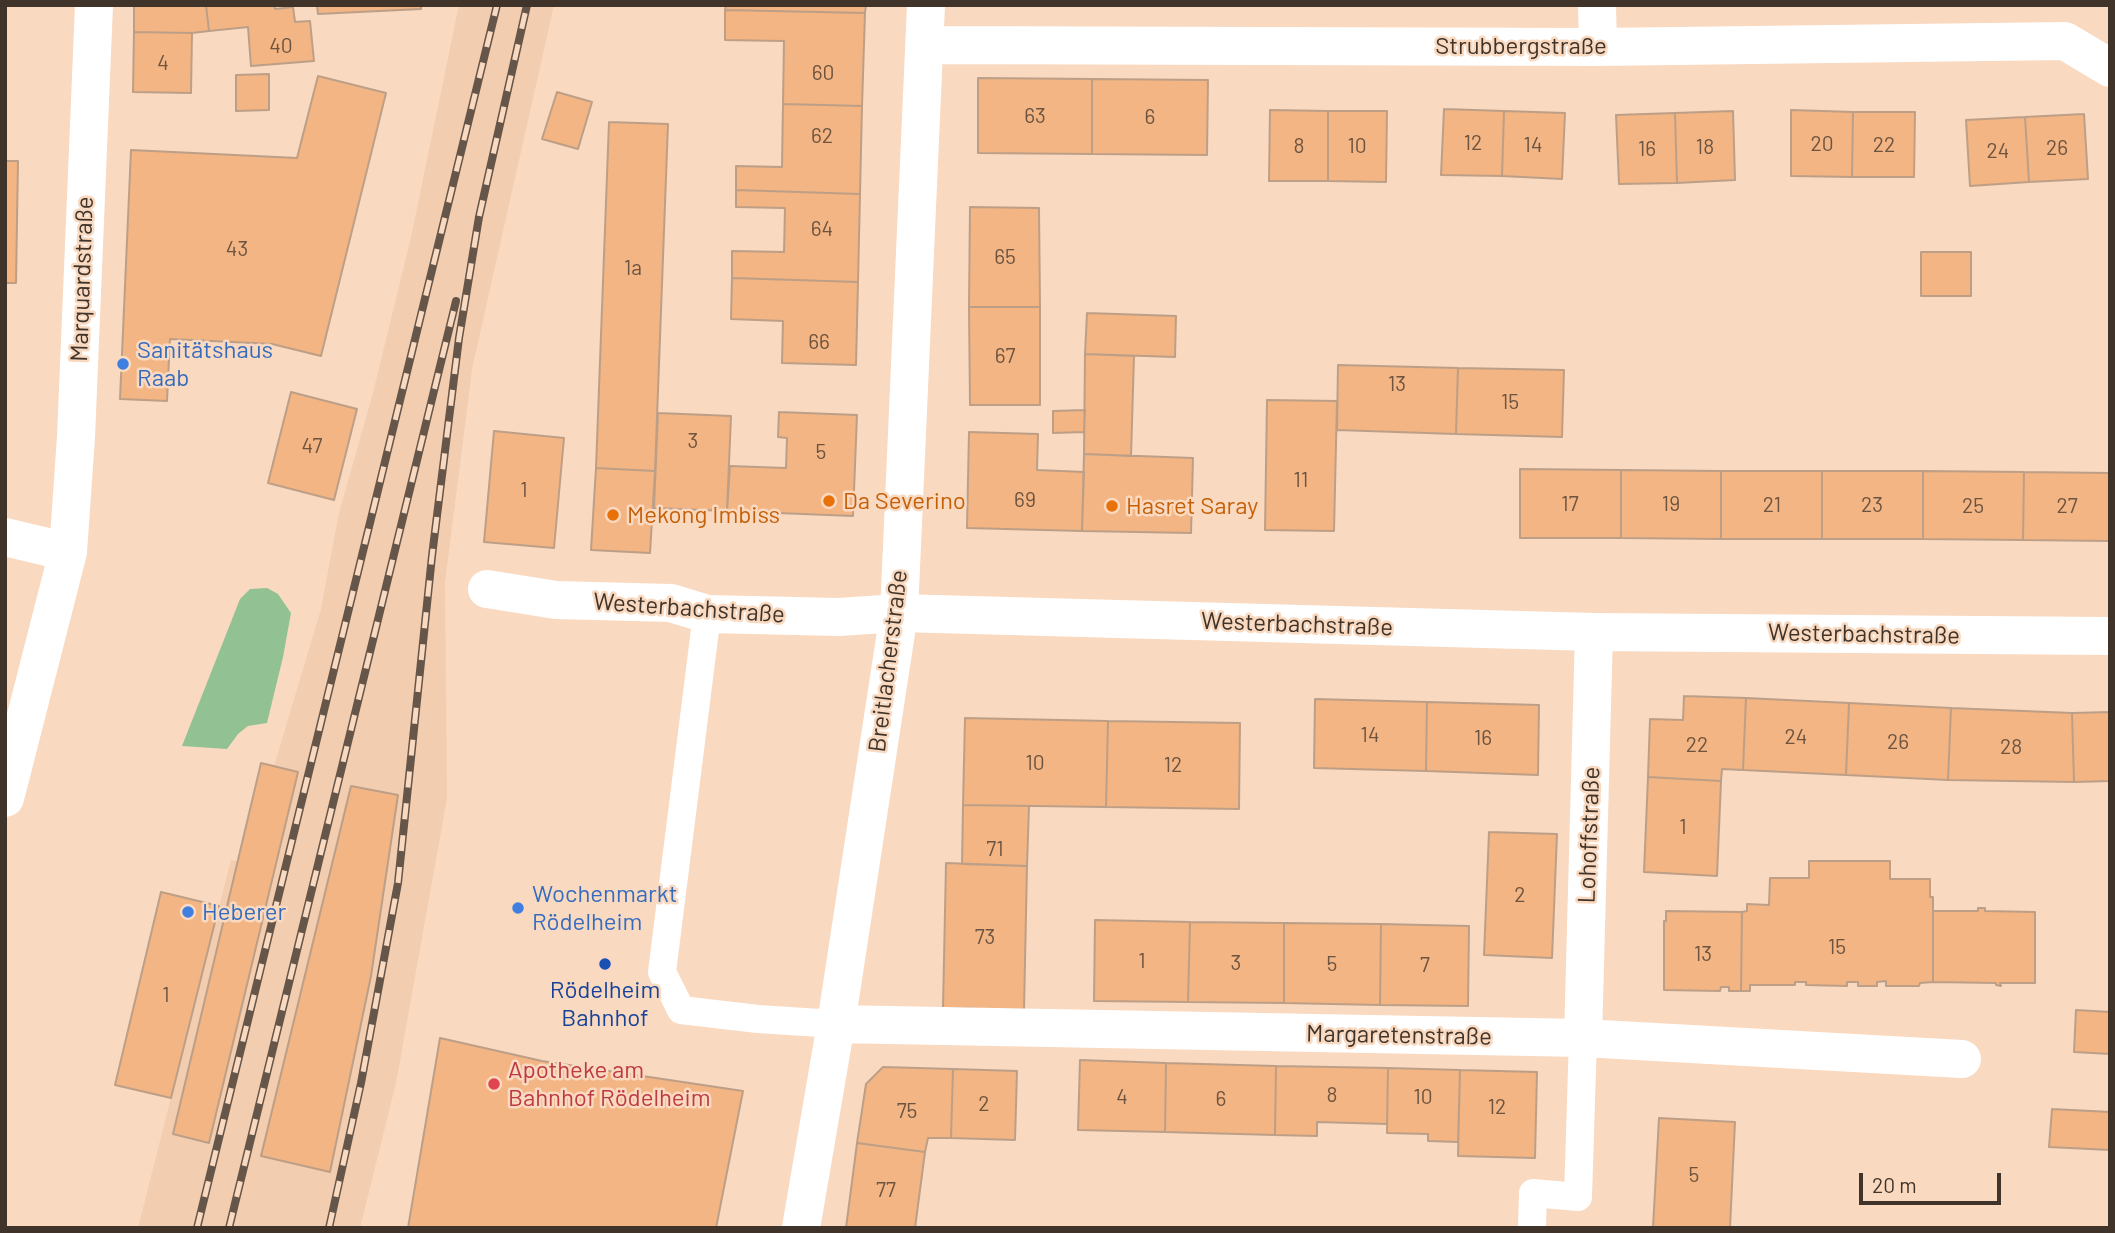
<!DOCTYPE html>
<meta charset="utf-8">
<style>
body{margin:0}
#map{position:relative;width:2115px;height:1233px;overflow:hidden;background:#f9d9c0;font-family:Barlow,sans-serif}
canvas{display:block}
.frame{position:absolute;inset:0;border:7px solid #40342a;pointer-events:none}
.scale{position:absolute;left:1859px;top:1173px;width:142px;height:32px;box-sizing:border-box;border:4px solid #40342a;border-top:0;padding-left:9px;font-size:21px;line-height:24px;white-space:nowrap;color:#40342a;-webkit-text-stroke:5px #f9d9c0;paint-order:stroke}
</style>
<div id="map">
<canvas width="2115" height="1233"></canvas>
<div class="frame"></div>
<div class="scale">20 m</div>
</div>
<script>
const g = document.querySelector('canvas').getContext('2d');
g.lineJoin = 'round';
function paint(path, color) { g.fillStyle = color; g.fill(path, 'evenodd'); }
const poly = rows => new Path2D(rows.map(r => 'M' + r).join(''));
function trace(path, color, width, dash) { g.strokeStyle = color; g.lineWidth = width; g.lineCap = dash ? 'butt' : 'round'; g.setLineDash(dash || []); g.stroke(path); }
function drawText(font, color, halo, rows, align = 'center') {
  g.font = font + ' Barlow,sans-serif'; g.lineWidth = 5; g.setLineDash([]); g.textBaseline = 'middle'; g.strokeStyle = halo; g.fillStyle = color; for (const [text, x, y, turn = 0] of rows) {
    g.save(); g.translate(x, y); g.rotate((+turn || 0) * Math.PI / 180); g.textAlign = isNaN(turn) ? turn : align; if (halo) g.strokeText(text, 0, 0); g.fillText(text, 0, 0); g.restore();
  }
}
const built = poly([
 [459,5,554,5,472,369,445,583,447,798,396,1083,360,1228,138,1228,231,860,240,862,266,793,321,609,339,513,373,393,411,237]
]);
const green = poly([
 [267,588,278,594,291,613,283,657,267,723,248,726,238,734,227,749,182,746,240,599,250,589]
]);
const building = poly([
 [134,5,206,5,209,31,192,33,134,32,134,5],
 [206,5,274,5,275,9,293,7,295,22,310,21,314,61,251,66,248,27,209,31,206,5],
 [317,5,421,5,421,9,318,14,317,5],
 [726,5,866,5,865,13,725,10,726,5],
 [725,10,865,13,862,106,783,104,784,41,725,40,725,10],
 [134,32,192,33,191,93,133,92,134,32],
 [269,74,269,110,236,111,236,75,269,74],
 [318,76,386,93,321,356,272,344,170,339,167,401,120,399,131,150,297,158,318,76],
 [978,78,1092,79,1092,154,978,153,978,78],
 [1092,79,1208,80,1207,155,1092,154,1092,79],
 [557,92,592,102,578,149,542,139,557,92],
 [783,104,862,106,860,194,736,190,736,166,782,167,783,104],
 [1444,109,1504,111,1502,176,1441,175,1444,109],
 [1270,110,1328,111,1328,181,1269,181,1270,110],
 [1791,110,1853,112,1852,177,1791,176,1791,110],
 [1328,111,1387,111,1386,182,1328,181,1328,111],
 [1504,111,1565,113,1562,179,1502,176,1504,111],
 [1733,111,1735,180,1677,183,1675,113,1733,111],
 [1853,112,1915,112,1914,177,1852,177,1853,112],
 [1675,113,1677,183,1619,184,1616,115,1675,113],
 [2084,114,2088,179,2029,182,2025,117,2084,114],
 [2025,117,2029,182,1970,186,1966,120,2025,117],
 [609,122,668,124,655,471,596,468,609,122],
 [5,161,18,161,16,283,5,283,5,161],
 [736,190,860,194,858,282,732,278,732,251,784,252,785,208,736,207,736,190],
 [970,207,1039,208,1040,307,969,307,970,207],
 [1921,252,1971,252,1971,296,1921,296,1921,252],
 [732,278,858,282,856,365,782,363,783,321,731,319,732,278],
 [969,307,1040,307,1040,405,970,405,969,307],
 [1087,313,1176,316,1175,357,1085,354,1087,313],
 [1085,354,1134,356,1131,456,1084,454,1085,354],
 [1338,365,1458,368,1456,434,1337,430,1338,365],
 [1458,368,1564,370,1562,437,1456,434,1458,368],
 [291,392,357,409,334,500,268,483,291,392],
 [1267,400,1337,401,1334,531,1265,530,1267,400],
 [1085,410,1084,432,1053,433,1053,411,1085,410],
 [779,412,857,415,853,516,727,511,730,466,786,468,787,438,778,437,779,412],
 [658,413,731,416,727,511,654,508,658,413],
 [494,431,564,438,554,548,484,542,494,431],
 [969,432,1038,434,1037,470,1084,472,1082,531,967,528,969,432],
 [1084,454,1193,458,1191,533,1082,531,1084,454],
 [596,468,655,471,650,553,591,550,596,468],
 [1520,469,1621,470,1621,538,1520,538,1520,469],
 [1621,470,1721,471,1721,539,1621,538,1621,470],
 [1721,471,1822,471,1822,539,1721,539,1721,471],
 [1822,471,1923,471,1923,539,1822,539,1822,471],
 [1923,471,2024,472,2023,540,1923,539,1923,471],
 [2024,472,2110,473,2110,541,2023,540,2024,472],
 [1684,696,1746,698,1743,770,1722,769,1721,781,1648,777,1650,719,1683,720,1684,696],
 [1746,698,1849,703,1846,775,1743,770,1746,698],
 [1315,699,1427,702,1426,771,1314,768,1315,699],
 [1427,702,1539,705,1538,775,1426,771,1427,702],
 [1849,703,1951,708,1948,780,1846,775,1849,703],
 [1951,708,2072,713,2074,782,1948,780,1951,708],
 [2110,712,2110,781,2074,782,2072,713,2110,712],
 [965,718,1108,721,1106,807,963,805,965,718],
 [1108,721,1240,723,1239,809,1106,807,1108,721],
 [261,763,298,772,209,1143,173,1134,261,763],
 [1648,777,1721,781,1717,876,1644,872,1648,777],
 [351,786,398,795,371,976,330,1172,261,1156,351,786],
 [963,805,1029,806,1027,866,962,864,963,805],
 [1489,832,1557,834,1552,958,1484,955,1489,832],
 [1809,861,1890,861,1890,879,1930,879,1930,897,1933,897,1933,982,1920,983,1919,986,1886,986,1886,981,1877,982,1877,986,1858,986,1858,982,1847,982,1847,986,1806,985,1806,982,1795,982,1795,985,1750,985,1750,991,1741,991,1742,912,1747,911,1747,904,1769,905,1770,878,1809,878,1809,861],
 [946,863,1027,866,1024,1010,943,1008,946,863],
 [161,892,219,906,171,1098,115,1085,161,892],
 [1978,908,1985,908,1985,911,2035,912,2035,983,2000,983,2001,986,1996,985,1996,983,1933,982,1933,911,1978,911,1978,908],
 [1666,911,1742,912,1741,991,1729,991,1729,987,1721,987,1720,991,1664,990,1664,921,1666,921,1666,911],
 [1095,920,1190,922,1188,1002,1094,1001,1095,920],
 [1190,922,1284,923,1284,1003,1188,1002,1190,922],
 [1284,923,1381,924,1380,1005,1284,1003,1284,923],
 [1381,924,1469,926,1468,1006,1380,1005,1381,924],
 [2076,1010,2110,1012,2110,1054,2074,1052,2076,1010],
 [440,1038,542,1061,743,1091,716,1228,408,1228,440,1038],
 [1080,1060,1166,1063,1165,1132,1078,1130,1080,1060],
 [1166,1063,1276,1066,1275,1135,1165,1132,1166,1063],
 [1276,1066,1388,1068,1387,1124,1317,1122,1317,1136,1275,1135,1276,1066],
 [883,1067,953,1069,951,1138,928,1138,925,1152,857,1143,866,1084,883,1067],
 [1388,1068,1460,1070,1458,1142,1428,1141,1428,1134,1387,1133,1388,1068],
 [953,1069,1017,1071,1015,1140,951,1138,953,1069],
 [1460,1070,1537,1072,1535,1158,1458,1156,1460,1070],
 [2052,1109,2110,1112,2110,1150,2049,1147,2052,1109],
 [1659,1118,1735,1122,1730,1228,1653,1228,1659,1118],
 [857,1143,925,1152,915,1228,846,1228,857,1143]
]);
const service = poly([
 [707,614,662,972,681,1010,758,1019,836,1024],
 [1532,1228,1533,1193,1578,1197,1583,1038]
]);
const minor = poly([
 [1597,5,1598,47],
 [925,45,1598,47,2065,41,2110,68],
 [5,537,68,552],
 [487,589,556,600,671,603,707,614,839,617,899,613],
 [5,798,68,552,76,437,94,5],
 [836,1024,1583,1038,1962,1059],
 [1583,1038,1594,632],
 [801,1228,836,1024,899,613,926,5]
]);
const tertiary = poly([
 [899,613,1594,632,2110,636]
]);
const rail = poly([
 [197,1228,497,5],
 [229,1228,456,301],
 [329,1228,361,1083,398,883,432,556,459,338,479,217,527,5]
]);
const markers = [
 [123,364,7,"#3f7fe0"],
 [829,501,7,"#e8710a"],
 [1112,506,7,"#e8710a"],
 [613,515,7,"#e8710a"],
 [518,908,7,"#3f7fe0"],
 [188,912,7,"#3f7fe0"],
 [605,964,7,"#1a4fb4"],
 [494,1084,7,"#e0444e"]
];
const numberNames = [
 ["40",281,46],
 ["4",163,63],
 ["60",823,73],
 ["63",1035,116],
 ["6",1150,117],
 ["62",822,136],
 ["12",1473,143],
 ["20",1822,144],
 ["14",1533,145],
 ["22",1884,145],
 ["8",1299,146],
 ["10",1357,146],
 ["18",1705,147],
 ["26",2057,148],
 ["16",1647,149],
 ["24",1998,151],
 ["64",822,229],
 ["43",237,249],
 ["65",1005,257],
 ["1a",633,268],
 ["66",819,342],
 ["67",1005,356],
 ["13",1397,384],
 ["15",1510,402],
 ["3",693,441],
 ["47",312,446],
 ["5",821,452],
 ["11",1301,480],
 ["1",524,490],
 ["69",1025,500],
 ["17",1570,504],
 ["19",1671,504],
 ["21",1772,505],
 ["23",1872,505],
 ["25",1973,506],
 ["27",2067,506],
 ["14",1370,735],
 ["24",1796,737],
 ["16",1483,738],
 ["26",1898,742],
 ["22",1697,745],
 ["28",2011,747],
 ["10",1035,763],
 ["12",1173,765],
 ["1",1683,827],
 ["71",995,849],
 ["2",1520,895],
 ["73",985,937],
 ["15",1837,947],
 ["13",1703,954],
 ["1",1142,961],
 ["3",1236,963],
 ["5",1332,964],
 ["7",1425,965],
 ["1",166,995],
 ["8",1332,1095],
 ["4",1122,1097],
 ["10",1423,1097],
 ["6",1221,1099],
 ["2",984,1104],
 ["12",1497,1107],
 ["75",907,1111],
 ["5",1694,1175],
 ["77",886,1190]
];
const streetNames = [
 ["Strubbergstraße",1521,46],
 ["Marquardstraße",82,279,-88],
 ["Westerbachstraße",689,608,4],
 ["Westerbachstraße",1297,624,2],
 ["Westerbachstraße",1864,634,1],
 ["Breitlacherstraße",888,661,-83],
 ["Lohoffstraße",1589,835,-88],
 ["Margaretenstraße",1399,1035,1]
];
const shopNames = [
 ["Sanitätshaus",137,350],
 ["Raab",137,378],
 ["Wochenmarkt",532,894],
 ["Rödelheim",532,922],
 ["Heberer",202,912]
];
const foodNames = [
 ["Da Severino",843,501],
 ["Hasret Saray",1126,506],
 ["Mekong Imbiss",627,515]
];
const transitNames = [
 ["Rödelheim",605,990],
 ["Bahnhof",605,1018]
];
const healthNames = [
 ["Apotheke am",508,1070],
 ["Bahnhof Rödelheim",508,1098]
];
paint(built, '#f3cdaf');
paint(green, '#92c294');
paint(building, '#f3b583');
trace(building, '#bd9f87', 2);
trace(service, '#fff', 28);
trace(minor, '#fff', 38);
trace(tertiary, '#fff', 38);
trace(rail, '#665649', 8);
trace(rail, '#f9d9c0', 5, [16]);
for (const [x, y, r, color] of markers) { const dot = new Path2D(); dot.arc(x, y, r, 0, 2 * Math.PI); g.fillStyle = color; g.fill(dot); trace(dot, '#f9d9c0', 2.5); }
drawText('21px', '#6d5440', null, numberNames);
drawText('24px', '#40342a', '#f9d9c0', streetNames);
drawText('24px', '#366cbe', '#f9d9c0', shopNames, 'left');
drawText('24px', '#c56008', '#f9d9c0', foodNames, 'left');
drawText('24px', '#164399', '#f9d9c0', transitNames);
drawText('24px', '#be3a42', '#f9d9c0', healthNames, 'left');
</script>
